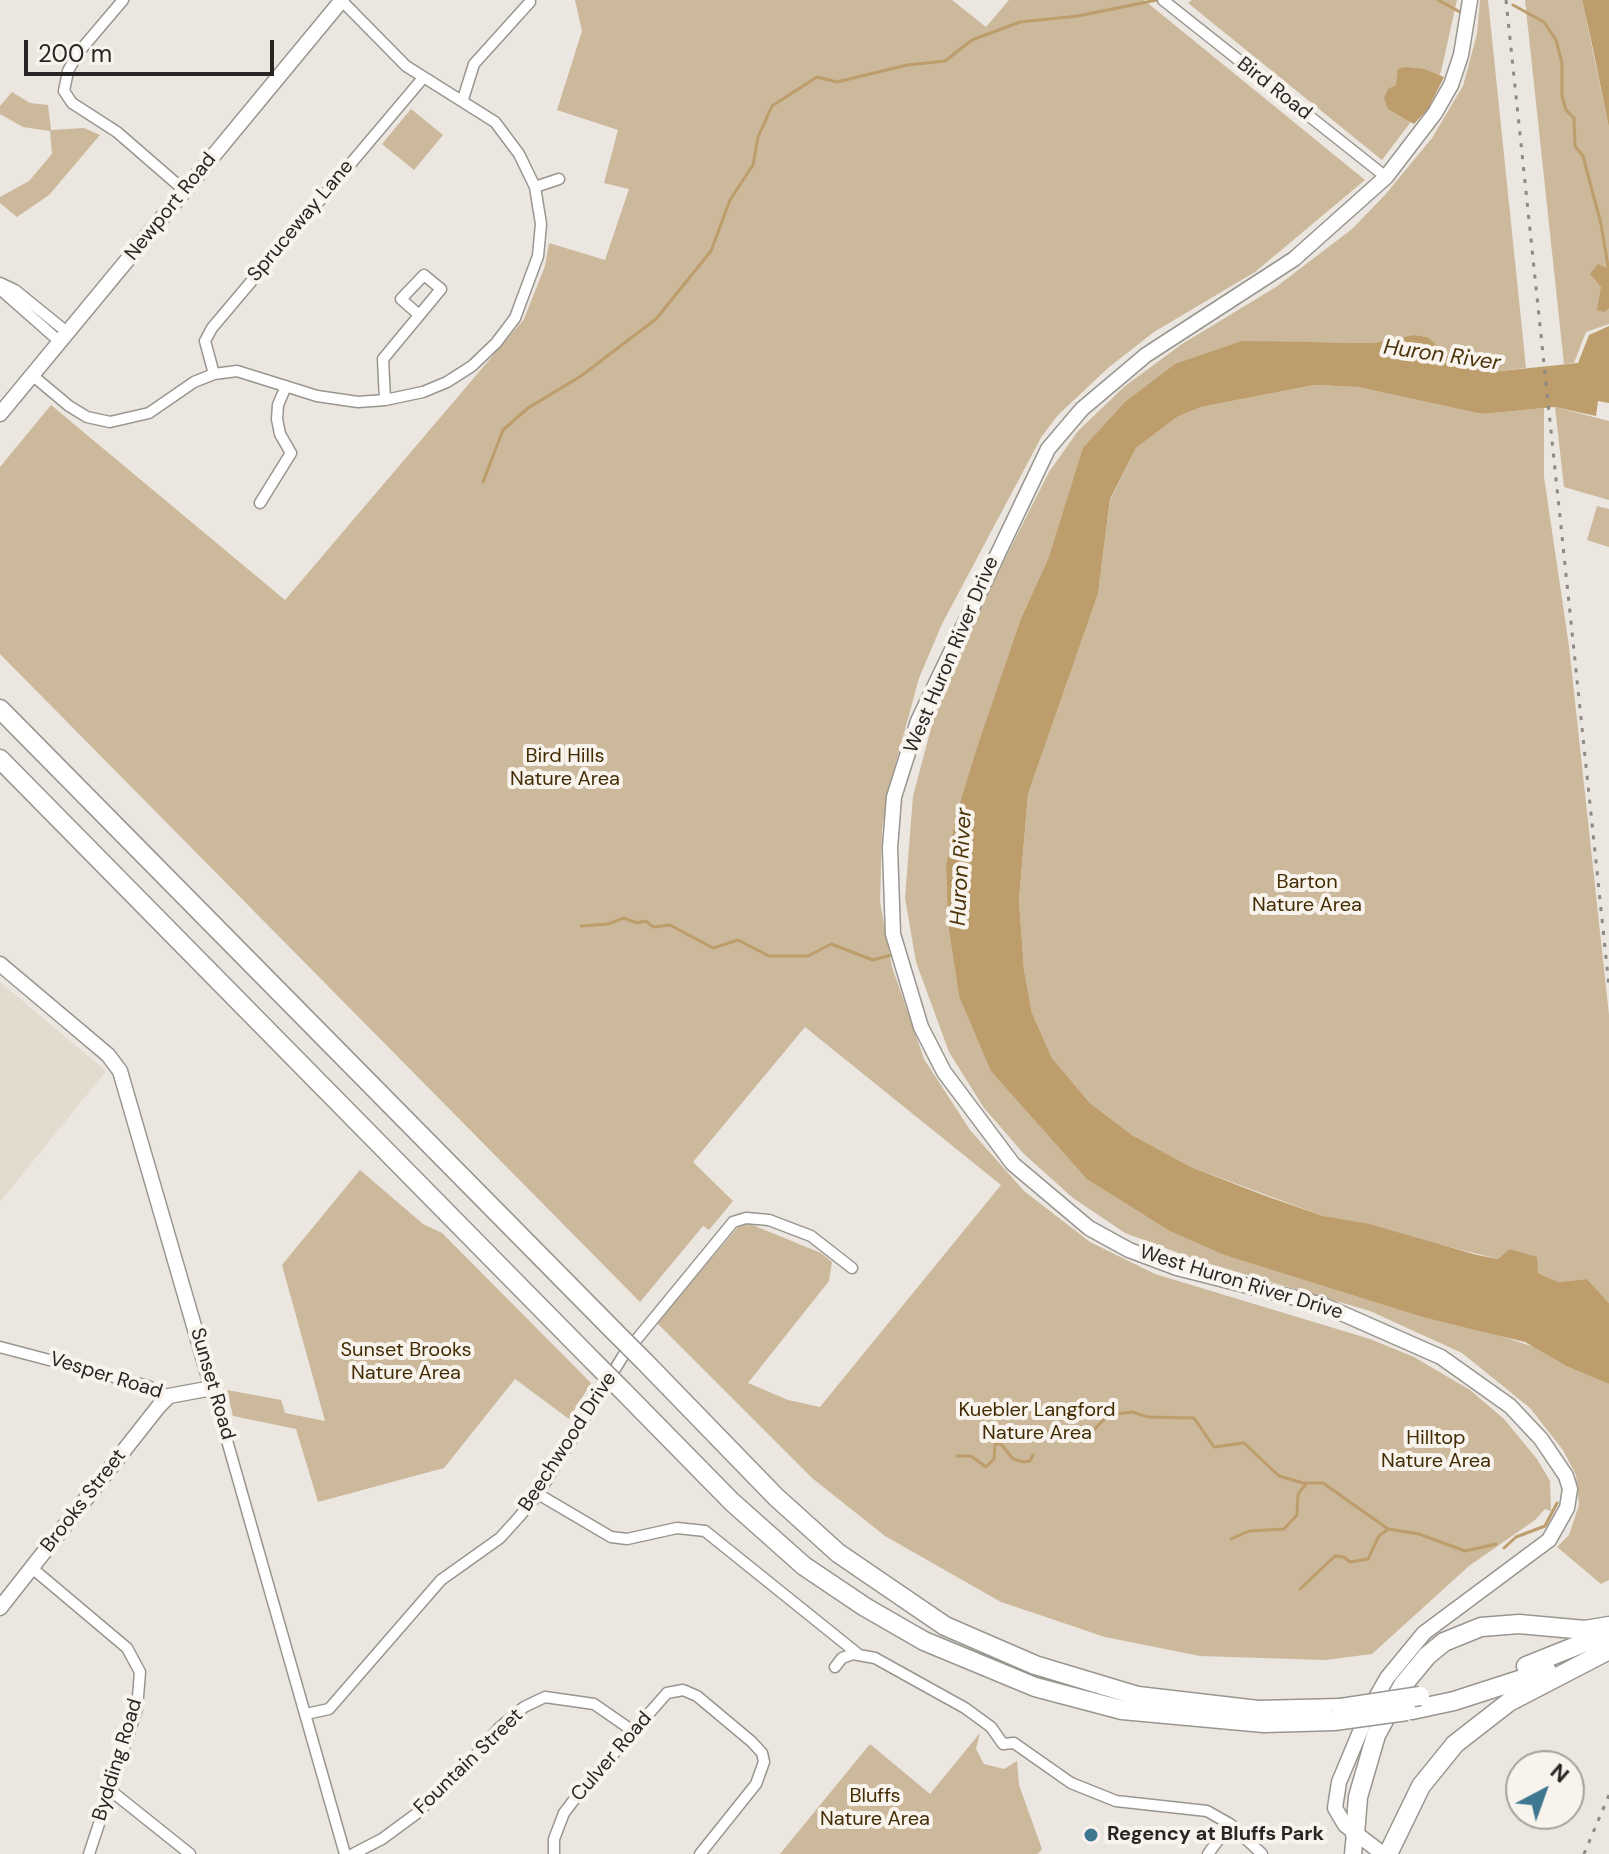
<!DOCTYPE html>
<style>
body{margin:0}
#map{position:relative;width:1609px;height:1854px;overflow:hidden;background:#ebe6e0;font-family:"DM Sans",sans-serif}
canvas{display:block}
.north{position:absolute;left:1505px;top:1750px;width:80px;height:80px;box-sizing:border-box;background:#f8f4ed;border:2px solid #a5a29d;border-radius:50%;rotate:41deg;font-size:22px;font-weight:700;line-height:32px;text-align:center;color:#282624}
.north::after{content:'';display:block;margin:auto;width:28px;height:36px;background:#3d7890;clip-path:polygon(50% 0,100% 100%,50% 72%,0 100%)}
.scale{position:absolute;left:24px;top:40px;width:250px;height:36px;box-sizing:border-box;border:4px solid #282624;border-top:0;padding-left:10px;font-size:24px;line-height:28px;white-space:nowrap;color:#282624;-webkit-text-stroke:6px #f8f4ed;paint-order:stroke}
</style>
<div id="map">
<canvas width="1609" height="1854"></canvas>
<div class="north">N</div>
<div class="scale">200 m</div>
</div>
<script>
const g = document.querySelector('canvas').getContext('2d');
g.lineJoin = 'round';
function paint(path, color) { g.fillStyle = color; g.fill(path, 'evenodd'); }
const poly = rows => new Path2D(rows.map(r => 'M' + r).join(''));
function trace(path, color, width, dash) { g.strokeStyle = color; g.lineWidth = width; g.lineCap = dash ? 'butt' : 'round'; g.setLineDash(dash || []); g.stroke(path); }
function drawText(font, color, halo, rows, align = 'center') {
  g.font = font + ' "DM Sans",sans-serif'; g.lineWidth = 8; g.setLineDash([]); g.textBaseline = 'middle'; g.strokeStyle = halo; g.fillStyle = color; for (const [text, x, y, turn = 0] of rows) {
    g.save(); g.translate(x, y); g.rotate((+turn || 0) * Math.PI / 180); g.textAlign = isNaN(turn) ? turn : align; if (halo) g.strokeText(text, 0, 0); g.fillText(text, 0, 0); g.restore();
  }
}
const built = poly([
 [0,982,106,1071,0,1202]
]);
const green = poly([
 [575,0,952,0,986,27,1009,0,1144,0,1365,180,1255,272,1154,332,1108,368,1058,415,1042,436,942,624,919,678,888,792,882,830,880,902,892,967,924,1059,970,1130,1024,1191,1090,1242,1155,1274,1370,1339,1414,1357,1470,1390,1504,1419,1537,1459,1550,1481,1551,1511,1545,1509,1535,1520,1469,1566,1372,1654,1325,1660,1200,1656,1105,1637,1001,1602,885,1536,812,1478,657,1323,738,1227,750,1224,821,1253,832,1262,829,1281,748,1383,788,1400,820,1407,1001,1185,805,1027,693,1162,733,1201,709,1230,703,1226,640,1302,0,654,0,467,51,405,285,600,524,319,545,266,549,243,605,260,629,189,604,183,618,130,557,110,582,31],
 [1192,0,1457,0,1441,72,1419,111,1382,160,1188,3],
 [1480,0,1488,0,1526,368,1491,372,1458,365,1428,337,1413,335,1374,343,1313,342,1175,364,1049,557,1021,618,980,738,946,867,948,925,959,996,1227,1256,1422,1317,1486,1331,1534,1347,1568,1367,1609,1384,1609,1580,1601,1584,1557,1547,1569,1535,1579,1505,1576,1475,1563,1450,1530,1408,1462,1353,1370,1311,1200,1261,1125,1233,1073,1198,1024,1154,984,1108,949,1052,916,962,905,898,913,796,937,706,966,636,1049,472,1078,431,1125,386,1182,344,1276,287,1352,229,1385,195,1432,138,1463,86,1477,34],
 [1525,0,1582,0,1609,128,1609,324,1586,332,1574,363,1564,364],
 [12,92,30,103,48,105,51,130,84,128,100,135,49,195,17,217,0,203,0,197,29,181,52,154,50,131,23,127,0,114,0,106],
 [411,109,443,135,414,170,382,144],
 [1314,385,1358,387,1482,414,1544,408,1544,477,1569,646,1609,1015,1609,1303,1587,1279,1558,1282,1538,1273,1509,1249,1498,1259,1323,1216,1191,1167,1132,1135,1090,1103,1052,1058,1032,1013,1024,970,1019,901,1028,794,1098,594,1110,500,1136,448,1177,417,1201,407],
 [1555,407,1609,421,1609,500,1564,487],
 [1597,506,1609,509,1609,547,1587,540],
 [360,1170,423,1224,442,1233,591,1383,569,1419,515,1379,444,1468,318,1502,296,1429,233,1416,227,1390,281,1400,285,1413,325,1421,282,1265],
 [980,1733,976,1749,984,1764,1004,1769,1017,1761,1019,1785,1042,1849,1038,1854,780,1854,870,1744,930,1794]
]);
const water = poly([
 [1582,0,1609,0,1609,128,1593,49],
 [1405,67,1424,69,1444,77,1428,109,1414,124,1388,109,1384,98,1388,89,1396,85,1398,69],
 [1598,264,1609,269,1609,308,1604,312,1597,310,1601,287,1590,274],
 [1609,326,1609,403,1598,401,1596,416,1555,407,1482,414,1358,387,1314,385,1201,407,1177,417,1136,448,1110,499,1098,594,1028,794,1019,900,1024,970,1032,1013,1052,1058,1090,1103,1132,1135,1191,1167,1263,1195,1323,1216,1369,1224,1477,1255,1498,1259,1509,1249,1537,1257,1538,1273,1558,1282,1587,1279,1609,1303,1609,1384,1568,1367,1525,1342,1422,1317,1227,1256,1170,1231,1087,1179,991,1071,959,996,948,925,946,867,957,813,980,738,1021,618,1049,557,1083,448,1125,402,1175,364,1242,341,1374,343,1413,335,1428,337,1458,365,1491,372,1578,363,1589,335]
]);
const stream = poly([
 [1438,0,1460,12],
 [1513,5,1544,22,1556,40,1562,63,1562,96,1566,110,1574,118,1575,146,1583,156,1601,224,1609,272],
 [483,482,503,430,528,408,581,376,656,319,711,251,730,200,753,165,758,137,772,106,817,77,837,82,907,65,945,61,972,40,1020,22,1078,16,1157,0],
 [581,926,608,924,624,918,637,923,646,921,653,927,670,925,713,948,738,940,769,956,808,956,831,944,873,960,891,955],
 [1024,1435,1040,1426,1051,1433,1067,1428,1077,1435,1090,1434,1108,1415,1132,1412,1148,1417,1194,1418,1214,1447,1244,1443,1279,1476,1303,1483,1323,1483,1388,1529,1419,1534,1465,1551,1496,1544],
 [957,1456,971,1456,986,1467,994,1459,995,1444,1001,1444,1013,1459,1024,1462,1030,1461,1033,1455],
 [1231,1539,1249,1531,1284,1529,1297,1515,1298,1494,1306,1484],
 [1504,1548,1516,1537,1545,1526,1557,1503],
 [1300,1589,1335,1556,1344,1557,1350,1562,1368,1559,1379,1536,1388,1529]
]);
const street = poly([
 [123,0,78,53,68,71,64,91,72,103,117,132,185,191],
 [1163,0,1386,177],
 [463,99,474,64,530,2],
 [535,187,559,179],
 [0,283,15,290,68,333],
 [0,289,60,342],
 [214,374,205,341,212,328,423,78],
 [32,375,69,406,87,417,110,422,149,413,194,382,214,374,237,371,317,396,358,402,385,400,423,392,447,382,472,366,496,343,515,318,538,256,541,224,535,187,519,154,495,122,406,66,341,0],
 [385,400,383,359,441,289,424,275,401,299,419,315],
 [260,503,291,453,280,434,277,419,278,405,286,386],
 [0,1347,148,1386,169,1396],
 [212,1388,345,1854],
 [538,1494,611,1537,627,1539,677,1528,705,1531,858,1654],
 [32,1568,127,1648,140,1672,137,1709,89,1854],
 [835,1667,842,1658,853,1654,875,1658,965,1708,991,1727,1003,1744,1014,1743,1071,1783,1116,1801,1207,1811,1230,1824,1262,1854],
 [306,1714,329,1709,441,1580,500,1538,519,1517,538,1494,623,1356,733,1222,746,1218,769,1220,811,1236,852,1268],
 [110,1790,190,1854],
 [353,1854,382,1839,416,1814,469,1763,499,1728,524,1707,545,1697,594,1704,633,1731],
 [554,1854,554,1839,564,1813,580,1792,667,1693,683,1690,697,1696,752,1742,762,1753,764,1762,756,1784,700,1854],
 [1208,1854,1230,1824]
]);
const secondary = poly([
 [0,414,342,0],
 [0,964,108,1055,120,1071,212,1388,169,1396,159,1406,0,1608],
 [1383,1854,1345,1825,1335,1808,1339,1782,1370,1708,1387,1678,1424,1633,1549,1540,1567,1508,1570,1489,1566,1476,1541,1439,1510,1406,1441,1357,1323,1305,1177,1268,1129,1250,1089,1228,1013,1164,944,1072,921,1027,893,934,890,848,894,797,918,721,1048,449,1082,409,1146,355,1294,259,1386,177,1435,113,1451,85,1461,55,1470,0]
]);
const primary = poly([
 [1353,1854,1355,1834]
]);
const highway = poly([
 [0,709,614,1331],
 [0,759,593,1361],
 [644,1361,776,1497,838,1553,945,1626,1035,1665,1138,1696,1258,1710,1341,1708],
 [623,1391,732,1502,804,1566,865,1607,924,1641,1035,1687,1122,1710,1264,1723,1334,1721],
 [1526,1666,1606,1634],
 [1412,1710,1454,1701,1547,1671],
 [1355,1834,1358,1797,1376,1735,1403,1685,1427,1656,1444,1642,1481,1627,1519,1624,1585,1630,1609,1626],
 [1388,1854,1421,1786,1455,1744,1509,1702,1609,1650]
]);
const rail = poly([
 [1506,0,1609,986],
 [1584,1854,1609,1795]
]);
const highwayBridge = poly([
 [614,1331,644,1361],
 [593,1361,623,1391],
 [1341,1708,1420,1696],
 [1334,1721,1407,1711]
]);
const markers = [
 [1091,1835,8,"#3d7890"]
];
const streetNames = [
 ["Bird Road",1274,89,38],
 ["Newport Road",171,207,-51],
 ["Spruceway Lane",301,221,-50],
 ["West Huron River Drive",952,655,-67],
 ["West Huron River Drive",1241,1283,17],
 ["Vesper Road",106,1376,17],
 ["Sunset Road",212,1384,74],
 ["Beechwood Drive",568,1442,-57],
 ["Brooks Street",84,1501,-52],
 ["Culver Road",612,1757,-49],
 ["Bydding Road",118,1760,-73],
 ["Fountain Street",469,1762,-44]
];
const parkNames = [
 ["Bird Hills",565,757],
 ["Nature Area",565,780],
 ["Barton",1307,883],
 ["Nature Area",1307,906],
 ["Sunset Brooks",406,1351],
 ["Nature Area",406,1374],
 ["Kuebler Langford",1037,1411],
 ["Nature Area",1037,1434],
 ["Hilltop",1436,1439],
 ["Nature Area",1436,1462],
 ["Bluffs",875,1797],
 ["Nature Area",875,1820]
];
const poiNames = [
 ["Regency at Bluffs Park",1107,1835]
];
const waterNames = [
 ["Huron River",1442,356,8],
 ["Huron River",962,867,-87]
];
paint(built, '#e4dbcf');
paint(green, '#ccb89b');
paint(water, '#be9d6c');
trace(stream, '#be9d6c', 3);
trace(street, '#99958f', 13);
trace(secondary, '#99958f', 17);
trace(primary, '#99958f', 19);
trace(highway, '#99958f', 21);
trace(street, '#fff', 10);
trace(secondary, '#fff', 14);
trace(primary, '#fff', 16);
trace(highway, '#fff', 18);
trace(rail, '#8d8985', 3, [4, 8]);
trace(highwayBridge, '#99958f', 21, []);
trace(highwayBridge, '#fff', 18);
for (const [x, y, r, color] of markers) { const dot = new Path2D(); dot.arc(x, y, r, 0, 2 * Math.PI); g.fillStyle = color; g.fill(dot); trace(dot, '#f8f4ed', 3); }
drawText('20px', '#282624', '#f8f4ed', streetNames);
drawText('20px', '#432c03', '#f8f4ed', parkNames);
drawText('bold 20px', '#282624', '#f8f4ed', poiNames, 'left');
drawText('italic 22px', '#4b330a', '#f8f4ed', waterNames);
</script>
